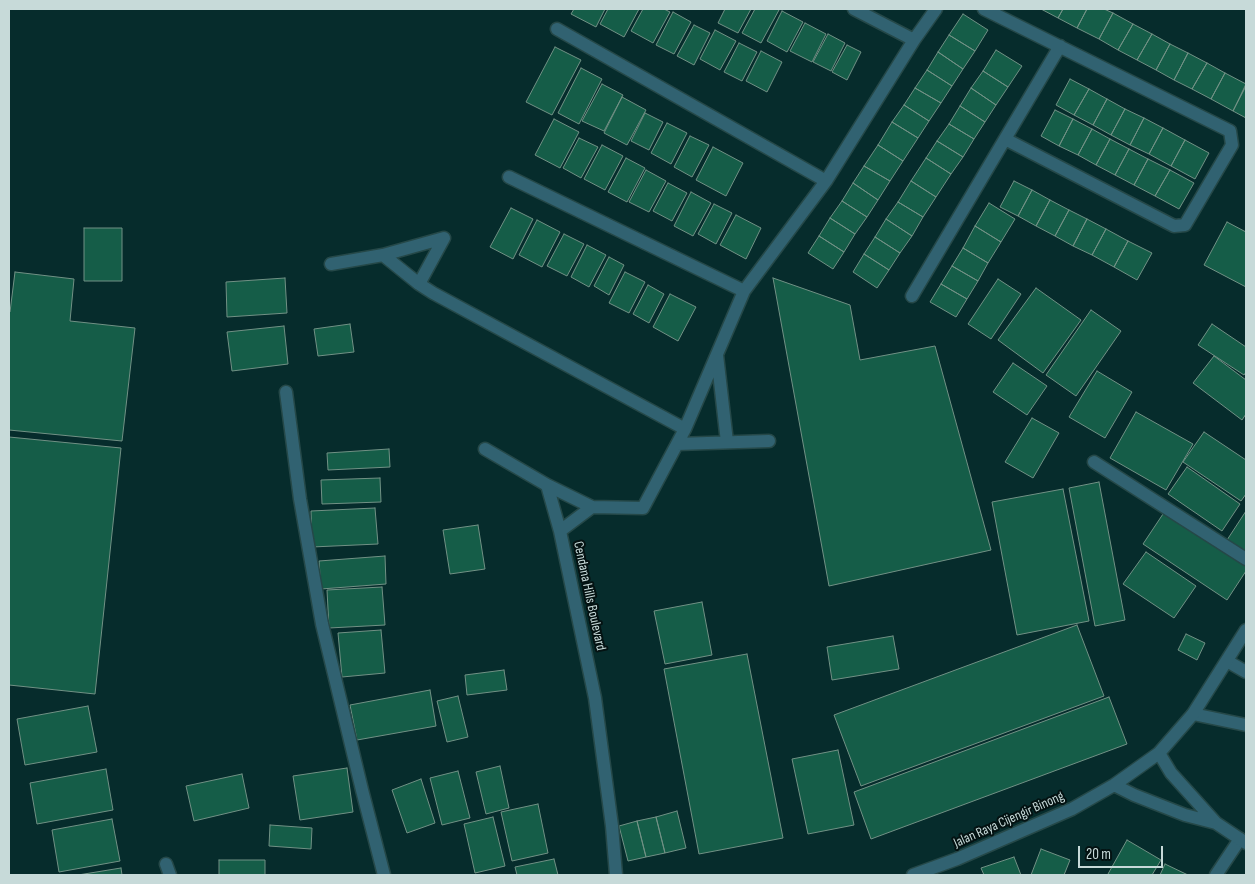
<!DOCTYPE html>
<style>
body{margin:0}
#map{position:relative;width:1255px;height:884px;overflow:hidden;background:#062c2c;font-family:"Sofia Sans Condensed",sans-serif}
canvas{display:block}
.frame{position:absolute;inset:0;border:10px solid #c7dad9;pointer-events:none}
.scale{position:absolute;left:1078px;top:846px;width:85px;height:22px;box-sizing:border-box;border:2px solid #c7dad9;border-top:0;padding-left:6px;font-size:15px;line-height:18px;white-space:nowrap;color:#c7dad9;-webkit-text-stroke:4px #041212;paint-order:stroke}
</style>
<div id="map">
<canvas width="1255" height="884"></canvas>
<div class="frame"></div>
<div class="scale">20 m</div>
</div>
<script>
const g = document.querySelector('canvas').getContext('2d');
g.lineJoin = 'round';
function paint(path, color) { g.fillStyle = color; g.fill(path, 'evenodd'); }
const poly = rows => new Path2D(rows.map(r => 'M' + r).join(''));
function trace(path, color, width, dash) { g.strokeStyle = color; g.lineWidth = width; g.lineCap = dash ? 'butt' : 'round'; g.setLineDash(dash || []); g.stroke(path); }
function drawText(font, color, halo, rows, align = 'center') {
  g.font = font + ' "Sofia Sans Condensed",sans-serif'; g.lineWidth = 4; g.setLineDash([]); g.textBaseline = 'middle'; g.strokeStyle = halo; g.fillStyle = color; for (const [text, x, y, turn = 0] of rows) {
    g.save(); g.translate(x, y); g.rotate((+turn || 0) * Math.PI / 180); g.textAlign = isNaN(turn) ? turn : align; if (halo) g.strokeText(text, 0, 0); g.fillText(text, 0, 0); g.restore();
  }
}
const building = poly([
 [574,9,605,9,596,27,571,14,574,9],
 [608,9,639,9,624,37,600,24,608,9],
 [643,9,664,9,670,12,653,43,631,31,643,9],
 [725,9,751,9,738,33,718,23,725,9],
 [755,9,776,9,779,10,761,43,742,33,755,9],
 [1041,9,1063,9,1058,18,1041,9],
 [1063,9,1087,9,1077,28,1058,18,1063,9],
 [1087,9,1104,9,1113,13,1099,39,1077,28,1087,9],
 [782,11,803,22,787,52,767,41,782,11],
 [673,12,691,22,674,54,656,45,673,12],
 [1113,13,1133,24,1118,50,1099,39,1113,13],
 [963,14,988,30,975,51,949,35,963,14],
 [805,23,826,34,812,62,790,51,805,23],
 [1133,24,1152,34,1137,60,1118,50,1133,24],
 [694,25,710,33,694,65,677,56,694,25],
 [715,30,736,41,720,70,700,59,715,30],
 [828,34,845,43,831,71,813,62,828,34],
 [1152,34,1170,44,1156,70,1137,60,1152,34],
 [949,35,975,51,963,69,938,52,949,35],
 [739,43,757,52,742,81,724,72,739,43],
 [1170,44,1188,53,1174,80,1156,70,1170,44],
 [847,45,861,52,847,80,832,72,847,45],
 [555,47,581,60,552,115,526,102,555,47],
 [996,50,1022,66,1008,87,983,71,996,50],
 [761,51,782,62,767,92,746,81,761,51],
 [938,52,963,69,952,86,927,70,938,52],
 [1188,53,1207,63,1192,89,1174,80,1188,53],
 [1207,63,1225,73,1211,99,1192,89,1207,63],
 [581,68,602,79,579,124,558,113,581,68],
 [927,70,952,86,941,103,915,88,927,70],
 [983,71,1008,87,996,105,971,88,983,71],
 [1225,73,1246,84,1233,111,1211,99,1225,73],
 [1070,79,1089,89,1074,115,1056,105,1070,79],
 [602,84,623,95,604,131,582,121,602,84],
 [1246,86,1246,118,1233,111,1246,86],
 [915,88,941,103,929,121,904,105,915,88],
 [971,88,996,105,985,122,960,106,971,88],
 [1089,89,1107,99,1093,125,1074,115,1089,89],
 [622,97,646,110,627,145,604,133,622,97],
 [1107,99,1125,109,1111,135,1093,125,1107,99],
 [904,105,929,121,918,138,892,122,904,105],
 [960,106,985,122,974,139,949,124,960,106],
 [1125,109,1144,118,1130,145,1111,135,1125,109],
 [1055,110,1073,119,1059,146,1041,136,1055,110],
 [645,113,663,122,649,150,631,141,645,113],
 [1144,118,1163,128,1149,154,1130,145,1144,118],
 [554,119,579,132,560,168,535,155,554,119],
 [1073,119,1092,129,1078,155,1059,146,1073,119],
 [892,122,918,138,903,161,878,145,892,122],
 [667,123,687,133,671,164,651,153,667,123],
 [949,124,974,139,963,157,937,141,949,124],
 [1163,128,1185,140,1171,166,1149,154,1163,128],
 [1092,129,1110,139,1096,165,1078,155,1092,129],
 [690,136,709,145,692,177,674,167,690,136],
 [579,138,598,147,581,178,563,168,579,138],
 [1110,139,1129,149,1115,175,1096,165,1110,139],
 [1185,140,1209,153,1195,179,1171,166,1185,140],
 [937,141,963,157,951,174,926,158,937,141],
 [602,145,623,156,605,190,584,179,602,145],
 [878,145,903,161,890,181,864,166,878,145],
 [713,147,743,163,726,196,696,180,713,147],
 [1129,149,1148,159,1134,185,1115,175,1129,149],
 [626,158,645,168,627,202,608,192,626,158],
 [926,158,951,174,936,197,911,181,926,158],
 [1148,159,1170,170,1155,196,1134,185,1148,159],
 [864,166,890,181,878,200,853,183,864,166],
 [646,170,666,181,649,212,629,202,646,170],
 [1170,170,1194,183,1179,209,1155,196,1170,170],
 [911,181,936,197,923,217,898,202,911,181],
 [1014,181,1032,190,1018,216,1000,207,1014,181],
 [668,183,687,193,672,221,653,211,668,183],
 [853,183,878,200,867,217,842,201,853,183],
 [1032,190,1050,200,1036,226,1018,216,1032,190],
 [691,192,711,203,693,236,674,226,691,192],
 [1050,200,1069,210,1055,236,1036,226,1050,200],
 [842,201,867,217,855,234,830,218,842,201],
 [898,202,923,217,912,236,886,219,898,202],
 [989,203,1015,219,1001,242,975,226,989,203],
 [714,204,732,213,716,244,698,234,714,204],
 [511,208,533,219,513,259,490,247,511,208],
 [1069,210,1087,219,1073,246,1055,236,1069,210],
 [736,215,761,228,746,259,720,245,736,215],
 [830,218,855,234,844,252,819,236,830,218],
 [886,219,912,236,900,253,875,237,886,219],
 [1087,219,1106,229,1092,255,1073,246,1087,219],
 [537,220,560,232,542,267,519,255,537,220],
 [1227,222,1246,232,1246,287,1204,265,1227,222],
 [975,226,1001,242,988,263,963,248,975,226],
 [84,228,122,228,122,281,84,281,84,228],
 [1106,229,1128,241,1114,267,1092,255,1106,229],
 [564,234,584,244,567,276,547,266,564,234],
 [819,236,844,252,833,269,808,253,819,236],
 [875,237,900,253,889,270,864,254,875,237],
 [1128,241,1152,253,1137,280,1114,267,1128,241],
 [587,245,606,255,589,287,571,277,587,245],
 [963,248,988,263,978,281,952,266,963,248],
 [864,254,889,270,877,288,853,272,864,254],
 [609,257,624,265,609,295,594,286,609,257],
 [952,266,978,281,967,299,941,284,952,266],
 [15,272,74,279,70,321,135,328,122,441,9,430,9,312,10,312,15,272],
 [625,272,645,282,629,313,609,303,625,272],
 [285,278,287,313,227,317,226,282,285,278],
 [773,278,850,305,860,360,935,346,991,550,829,586,773,278],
 [998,279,1021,294,991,339,968,324,998,279],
 [941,284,967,299,956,317,930,302,941,284],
 [648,285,664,294,649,323,633,314,648,285],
 [1036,288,1081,320,1043,373,998,340,1036,288],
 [670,294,696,307,678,341,653,327,670,294],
 [1091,310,1121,331,1076,396,1046,375,1091,310],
 [350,324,354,352,318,356,314,329,350,324],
 [1212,324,1246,347,1246,372,1244,375,1198,345,1212,324],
 [284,326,288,364,232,371,227,332,284,326],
 [1214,356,1246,380,1246,414,1242,420,1193,383,1214,356],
 [1013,363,1047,386,1027,415,993,392,1013,363],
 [1097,371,1132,392,1105,438,1069,417,1097,371],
 [1136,412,1193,444,1166,490,1110,458,1136,412],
 [1032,418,1059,433,1033,478,1005,462,1032,418],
 [1204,432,1246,460,1246,494,1241,501,1183,462,1204,432],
 [9,437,121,448,95,694,9,685,9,437],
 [389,449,390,467,328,470,327,453,389,449],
 [1187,467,1240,504,1222,531,1168,494,1187,467],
 [380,478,381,502,322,504,321,480,380,478],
 [1099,482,1125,620,1095,626,1069,488,1099,482],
 [1063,489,1089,621,1017,635,992,502,1063,489],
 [375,508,378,544,312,547,311,511,375,508],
 [1165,511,1246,565,1246,571,1227,600,1143,544,1165,511],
 [1246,511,1246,552,1227,540,1246,511],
 [478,525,485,569,450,574,443,530,478,525],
 [1146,552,1196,586,1174,618,1123,584,1146,552],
 [385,556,386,584,321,589,319,561,385,556],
 [382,587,385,625,329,628,327,590,382,587],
 [702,602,712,655,665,664,654,611,702,602],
 [1077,625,1104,696,861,786,834,715,1077,625],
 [381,630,385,673,342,677,338,633,381,630],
 [1186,634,1205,643,1197,660,1178,650,1186,634],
 [893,636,899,669,832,680,827,647,893,636],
 [747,654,783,838,699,854,664,669,747,654],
 [504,670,507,690,467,695,465,675,504,670],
 [430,690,436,726,357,740,350,705,430,690],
 [458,696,468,737,447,742,437,701,458,696],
 [1109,697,1127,744,871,839,854,792,1109,697],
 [88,706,97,752,25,765,17,719,88,706],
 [838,750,854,825,808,834,792,759,838,750],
 [500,766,509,808,486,814,476,772,500,766],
 [347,768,353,812,300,820,293,776,347,768],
 [106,769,113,810,37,824,30,783,106,769],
 [458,771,470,818,442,825,430,778,458,771],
 [242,774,249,808,194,821,186,786,242,774],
 [421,779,435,823,407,833,392,790,421,779],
 [538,804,548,853,512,861,501,812,538,804],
 [677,811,686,848,665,853,656,817,677,811],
 [493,817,505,866,475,873,464,824,493,817],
 [656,817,665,853,646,857,637,821,656,817],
 [112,819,120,861,59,872,52,830,112,819],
 [637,821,646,857,628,861,619,826,637,821],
 [270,825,312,828,311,849,269,846,270,825],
 [1127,840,1161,860,1152,875,1110,875,1108,874,1127,840],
 [1041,849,1070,860,1064,875,1031,875,1041,849],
 [1014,857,1021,875,984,875,981,868,1014,857],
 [554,859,558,875,517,875,515,867,554,859],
 [219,860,265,860,265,875,219,875,219,860],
 [1165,864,1188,875,1160,875,1165,864],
 [121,868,122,875,78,875,121,868]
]);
const minor = poly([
 [854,9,914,40],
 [984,9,1230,131,1232,145,1185,225,1174,226,1005,139],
 [557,29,826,181],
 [509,177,744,291],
 [331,264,383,255],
 [419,284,444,238,383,255,419,284,433,293,685,429],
 [912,296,1060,46],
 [717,355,727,442],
 [286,392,300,499,322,624,362,790,384,875],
 [677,444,769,441],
 [485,449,547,485,560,531],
 [1094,462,1246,559],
 [547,485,592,507],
 [1227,661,1246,672],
 [1193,714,1246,725],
 [166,864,170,875],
 [616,875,612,826,595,698,560,531,592,507,643,508,685,429,744,291,826,181,914,40,936,9],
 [1216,875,1240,839]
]);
const tertiary = poly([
 [1159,753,1171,773,1216,823,1246,843],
 [1114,785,1134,795,1185,815,1216,823],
 [913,875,957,859,1072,809,1114,785,1159,753,1193,714,1246,630]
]);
const streetNames = [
 ["Cendana Hills Boulevard",589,596,78],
 ["Jalan Raya Cijengir Binong",1009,820,-24]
];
paint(building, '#155d48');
trace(building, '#719185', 1);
trace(minor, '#254848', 15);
trace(tertiary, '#254848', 15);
trace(minor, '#316271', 12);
trace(tertiary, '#316271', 12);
drawText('14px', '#c7dad9', '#041212', streetNames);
</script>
